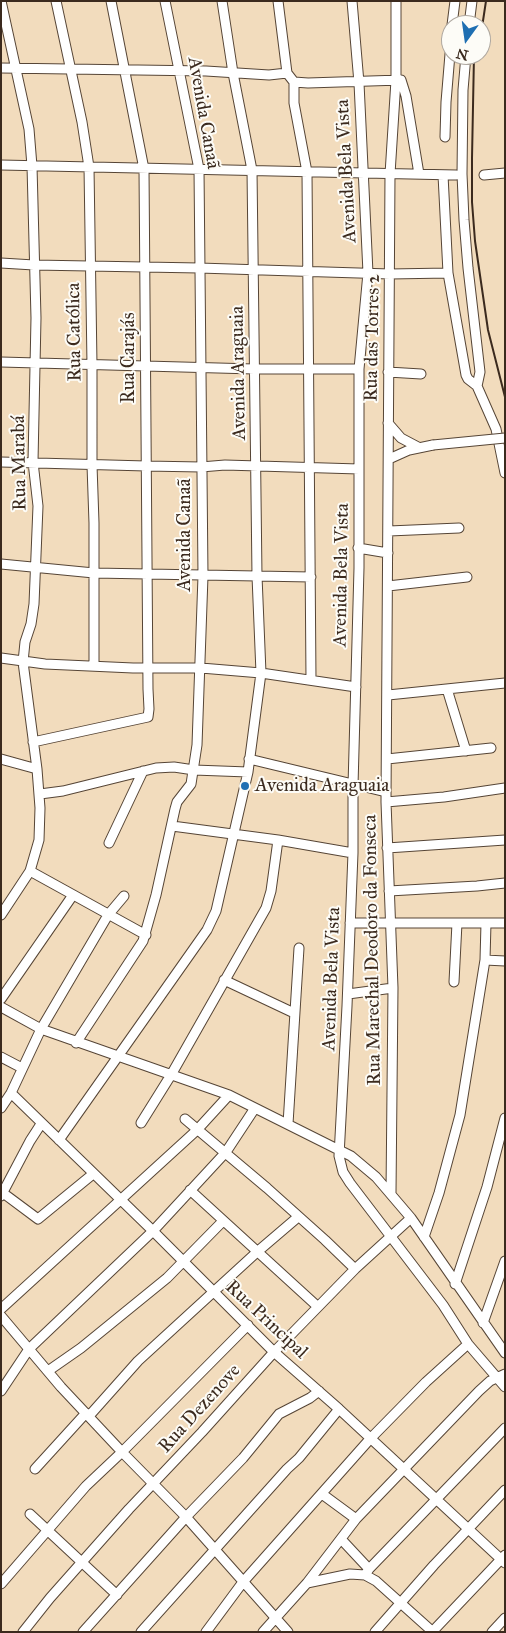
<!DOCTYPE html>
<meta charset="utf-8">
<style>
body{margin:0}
#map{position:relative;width:506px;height:1633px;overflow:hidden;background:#f2dcbd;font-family:"IM FELL Great Primer",serif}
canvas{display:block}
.frame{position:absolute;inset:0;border:2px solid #3b2a1e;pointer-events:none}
.north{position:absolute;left:441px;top:15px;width:50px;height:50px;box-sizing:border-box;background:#fdfcf7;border:1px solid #afa8a0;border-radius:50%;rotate:194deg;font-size:14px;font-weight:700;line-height:20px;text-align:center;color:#3b2a1e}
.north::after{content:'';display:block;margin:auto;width:18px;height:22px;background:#1f6fb2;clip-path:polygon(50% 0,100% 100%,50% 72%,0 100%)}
</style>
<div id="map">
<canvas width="506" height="1633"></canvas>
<div class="frame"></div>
<div class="north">N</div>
</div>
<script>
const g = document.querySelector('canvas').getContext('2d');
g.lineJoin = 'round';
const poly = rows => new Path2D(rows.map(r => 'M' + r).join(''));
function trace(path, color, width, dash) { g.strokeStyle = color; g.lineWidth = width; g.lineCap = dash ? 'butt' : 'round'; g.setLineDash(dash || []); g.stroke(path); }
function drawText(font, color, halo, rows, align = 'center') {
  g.font = font + ' "IM FELL Great Primer",serif'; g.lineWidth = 4; g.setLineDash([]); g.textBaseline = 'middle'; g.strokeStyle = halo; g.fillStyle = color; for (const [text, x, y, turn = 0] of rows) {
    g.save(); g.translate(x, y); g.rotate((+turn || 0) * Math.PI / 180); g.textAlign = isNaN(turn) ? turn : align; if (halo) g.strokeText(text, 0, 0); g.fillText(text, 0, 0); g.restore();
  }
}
const minor = poly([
 [56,1,82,122,89,167,92,365,92,465,94,523,94,666],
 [278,1,287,73],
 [352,1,359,83,368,273,359,369,359,568,353,786,353,853,347,1006,339,1156,343,1172,350,1183,443,1305,468,1344,505,1387],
 [452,25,455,1],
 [469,25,472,1],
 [466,55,463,90,462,174,464,220,468,268,480,372,477,386,496,429,505,473],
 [1,68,206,71,269,75,287,73,294,82,308,83,401,80,406,96,419,174],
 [294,82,294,103,307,172,311,680],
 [445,137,446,102,451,42],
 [1,165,456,175],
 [443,175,448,273,466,375,468,379,477,386],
 [484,175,505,173],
 [1,263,34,265,199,268,390,274,448,273],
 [1,362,254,369,359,369],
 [388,372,421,374],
 [388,423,401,438,418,447],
 [389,459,409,450,433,445],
 [1,462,146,466,201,467,225,465,359,469],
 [389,531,459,528],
 [358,548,388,553],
 [1,564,94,573,311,577],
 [388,586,467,577],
 [1,658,45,664,133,668,201,668,261,673,356,687],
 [447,689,466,751],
 [388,695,505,683],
 [33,742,148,717,149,709,148,689,144,169,111,1],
 [1,759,37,769],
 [249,759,386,792],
 [387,759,491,748],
 [40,794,63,791,156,768,174,767,194,770,248,772],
 [386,802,444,797,505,788],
 [172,826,278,840,353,853],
 [109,843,143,771],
 [387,848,505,840],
 [30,871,146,935],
 [389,891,477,886,505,883],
 [1,915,30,871,39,840,40,808,37,769,23,662,25,642,31,624,34,604,38,506,33,462,36,318,32,166,29,129,1,1],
 [350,923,505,923],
 [485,960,505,961],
 [224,980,294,1013],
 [454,982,457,923],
 [348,994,393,988],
 [1,999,73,895],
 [1,1007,41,1029,229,1095,351,1156,376,1177,411,1218,505,1353],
 [76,1043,143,941,156,895,175,809,177,802,191,784,197,745,203,576,199,169,165,1],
 [1,1057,22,1068],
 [11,1093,153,1231,274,1352,339,1409,505,1563],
 [1,1108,11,1093,41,1029,108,915,124,896],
 [185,1119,267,1188,325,1240,355,1269],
 [141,1123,171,1075,266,908,271,891,278,840],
 [288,1124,299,948],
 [59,1140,207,930,216,911,248,772,261,673,257,576,252,170,233,73,222,1],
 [190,1190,317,1306],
 [3,1193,38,1219,93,1174],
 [391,1193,393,988,386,802,390,174,396,80,396,1],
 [1,1196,30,1141,41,1124],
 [424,1237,439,1193,460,1115,485,960,486,923],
 [455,1284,487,1187,505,1118],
 [1,1309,197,1130,229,1095],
 [1,1316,61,1387,122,1452,186,1517,288,1632],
 [483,1323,505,1261],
 [48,1371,81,1348,167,1278,223,1221],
 [1,1391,29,1349,153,1231,226,1152,255,1108],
 [89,1416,138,1361,257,1252,298,1217],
 [35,1469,86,1413],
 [322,1494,356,1519],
 [30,1514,117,1595],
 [341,1539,369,1569],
 [365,1575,369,1569,505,1428],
 [307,1583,350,1574,365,1575,376,1581,433,1632],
 [1,1584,86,1486,122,1452,248,1325],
 [23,1632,50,1598,129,1509,202,1432,274,1352,355,1269,411,1218],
 [83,1632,186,1517,243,1458,279,1414,310,1398,319,1391],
 [141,1632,287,1469,299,1458,339,1409],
 [206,1632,243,1582,370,1439,426,1382,468,1344],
 [263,1632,307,1583,356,1519,479,1391,490,1381,505,1374],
 [375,1632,434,1565,505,1490],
 [432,1632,505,1555],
 [492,1632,505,1618]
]);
const rail = poly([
 [481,34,486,1],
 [474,55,472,158,472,202,475,241,488,330,505,397]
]);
const minorBridge = poly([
 [433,445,505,438]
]);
const markers = [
 [245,786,5,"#1f6fb2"]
];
const streetNames = [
 ["Avenida Canaã",203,113,80],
 ["Avenida Bela Vista",347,171,-93],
 ["Rua Católica",75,332,-91],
 ["Rua das Torres 2",373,338,-89],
 ["Rua Carajás",129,358,-90],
 ["Avenida Araguaia",239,373,-91],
 ["Rua Marabá",20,463,-91],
 ["Avenida Canaã",185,535,-90],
 ["Avenida Bela Vista",342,575,-89],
 ["Rua Marechal Deodoro da Fonseca",373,950,-91],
 ["Avenida Bela Vista",332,979,-88],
 ["Rua Principal",266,1320,43],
 ["Rua Dezenove",200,1409,-48]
];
const poiNames = [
 ["Avenida Araguaia",255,786]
];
trace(minor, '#564536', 11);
trace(minor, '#fff', 9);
trace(rail, '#3b2a1e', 2);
trace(minorBridge, '#564536', 11, []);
trace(minorBridge, '#fff', 9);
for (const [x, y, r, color] of markers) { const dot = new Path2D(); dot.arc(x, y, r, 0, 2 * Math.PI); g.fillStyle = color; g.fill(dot); trace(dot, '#fdfcf7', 2); }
drawText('19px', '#3b2a1e', '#fdfcf7', streetNames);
drawText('19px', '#3b2a1e', '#fdfcf7', poiNames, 'left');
</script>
